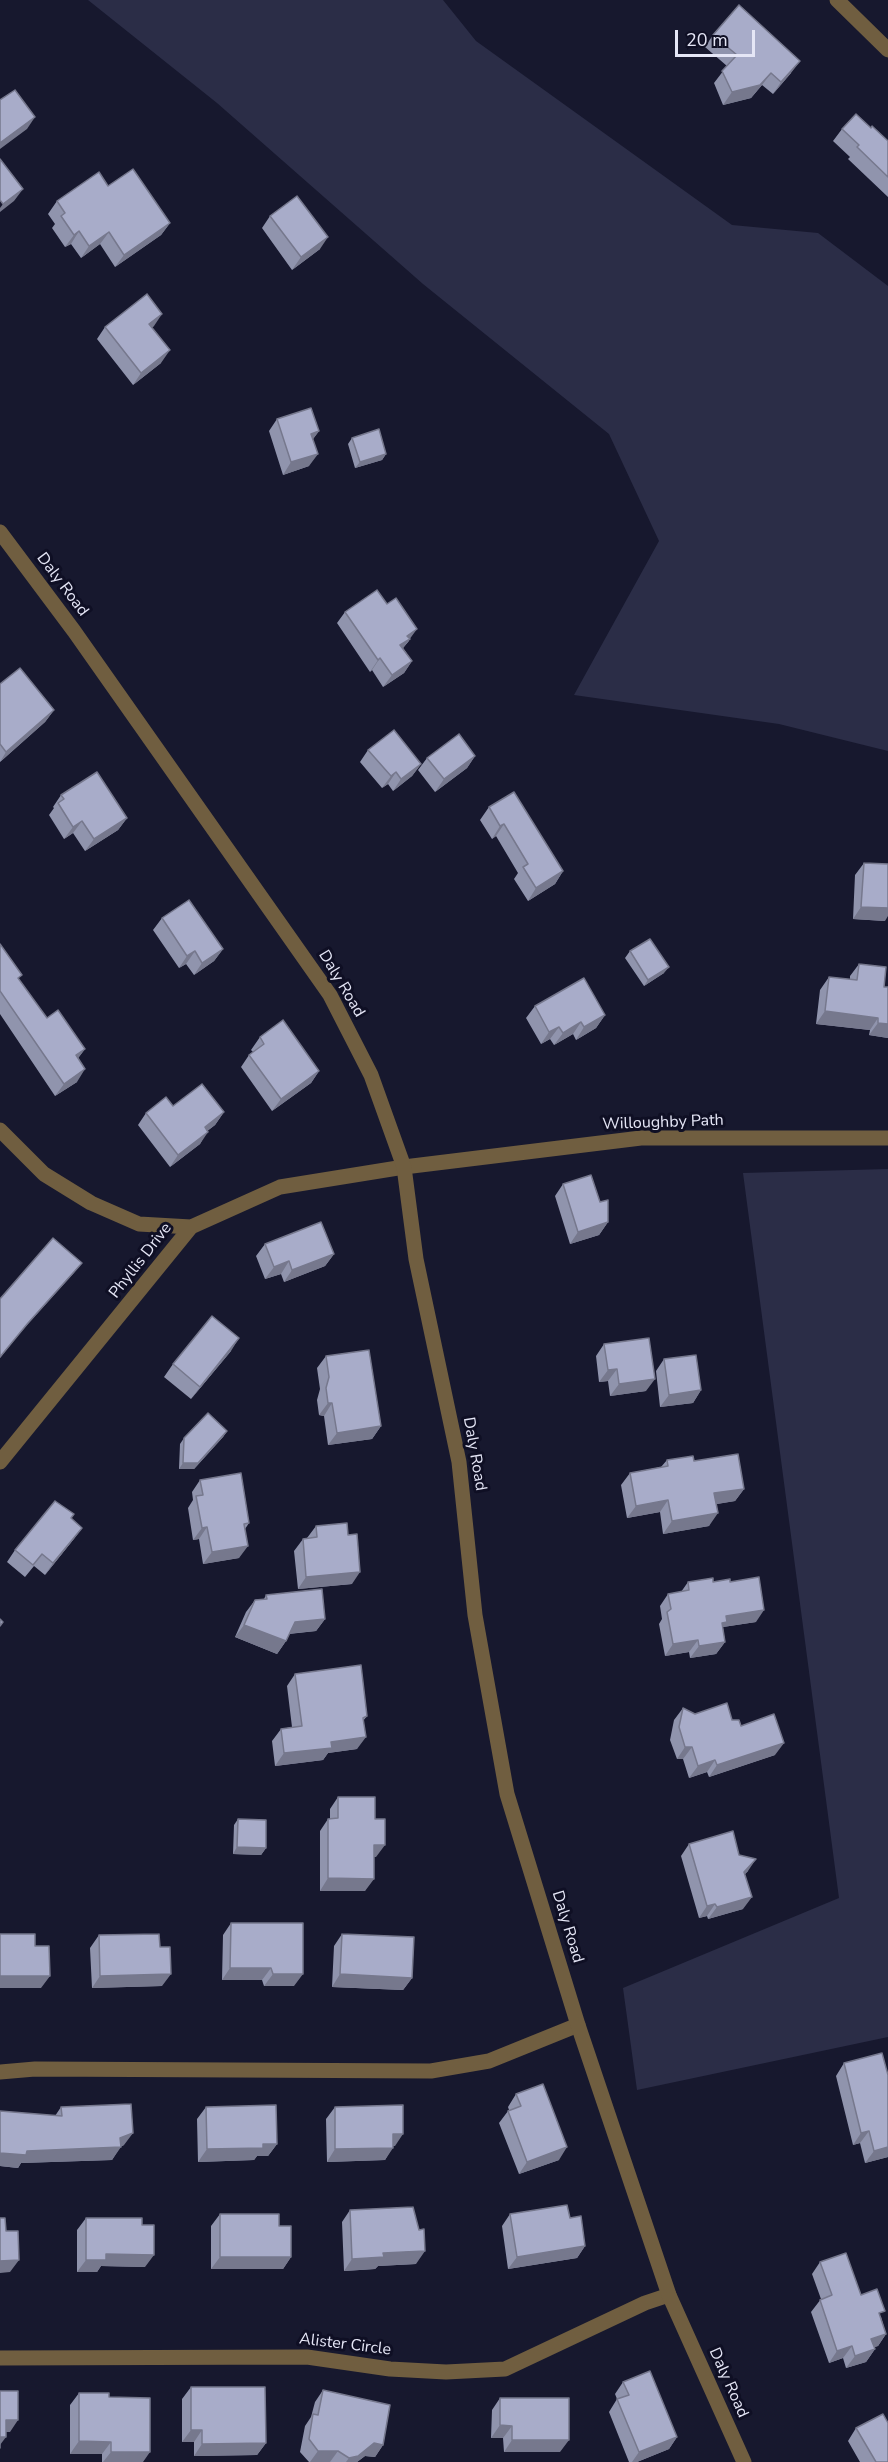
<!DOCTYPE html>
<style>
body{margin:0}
#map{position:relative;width:888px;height:2462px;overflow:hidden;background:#17182e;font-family:"Nunito Sans",sans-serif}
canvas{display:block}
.scale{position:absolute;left:675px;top:30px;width:80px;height:27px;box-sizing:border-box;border:3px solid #e5e6f6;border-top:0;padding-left:8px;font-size:18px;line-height:21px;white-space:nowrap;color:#e5e6f6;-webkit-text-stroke:4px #0f0f24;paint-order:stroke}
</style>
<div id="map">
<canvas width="888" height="2462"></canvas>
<div class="scale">20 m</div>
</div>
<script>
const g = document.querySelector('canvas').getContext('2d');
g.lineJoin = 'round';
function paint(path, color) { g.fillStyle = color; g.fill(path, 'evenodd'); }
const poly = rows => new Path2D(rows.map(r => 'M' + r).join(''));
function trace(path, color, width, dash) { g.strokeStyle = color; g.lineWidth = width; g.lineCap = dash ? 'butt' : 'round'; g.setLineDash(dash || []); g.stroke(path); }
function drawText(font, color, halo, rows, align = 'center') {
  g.font = font + ' "Nunito Sans",sans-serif'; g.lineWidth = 6; g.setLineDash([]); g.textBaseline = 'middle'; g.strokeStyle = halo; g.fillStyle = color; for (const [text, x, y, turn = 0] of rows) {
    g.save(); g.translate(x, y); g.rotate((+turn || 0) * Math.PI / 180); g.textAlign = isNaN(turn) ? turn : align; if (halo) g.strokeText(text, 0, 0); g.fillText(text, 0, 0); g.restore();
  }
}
const green = poly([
 [88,0,443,0,476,41,732,225,818,233,888,286,888,751,779,724,574,695,659,541,609,434,423,284,217,103],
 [888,1169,888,2037,637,2090,623,1988,839,1898,743,1173]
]);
const minor = poly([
 [837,0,888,50],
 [0,1130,44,1174,91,1203,139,1224,191,1227],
 [0,1462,191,1227,280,1187,404,1167,641,1138,888,1138],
 [0,2072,35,2069,431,2071,489,2061,578,2025],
 [0,2358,307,2357,390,2369,446,2372,505,2369,645,2303,669,2295]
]);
const tertiary = poly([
 [0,532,74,631,330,995,371,1075,404,1167,416,1259,459,1462,475,1615,507,1794,578,2025,669,2295,744,2462]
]);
const wall = poly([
 [713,35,791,73,773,94,762,85,751,98,723,105,714,83,727,66,705,47],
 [871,128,888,141,888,197,848,159,850,157,833,141,842,129],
 [108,186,170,223,161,235,115,267,100,244,81,258,71,244,65,247,52,228,55,224,48,214,57,201],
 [270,216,320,249,292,270,262,228],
 [154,326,152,327,161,363,133,385,97,339,105,327],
 [277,419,319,431,313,439,309,466,283,475,269,431],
 [352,438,386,454,382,460,355,468,348,444],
 [387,604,409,641,403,648,412,661,404,673,383,687,372,670,370,672,337,623,345,612],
 [0,684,54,710,45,722,0,762],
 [368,750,421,764,412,776,393,791,388,784,382,788,360,762],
 [475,756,467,768,435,792,418,770,427,758],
 [61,795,127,818,118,830,85,851,73,833,64,839,49,815,54,808,53,807],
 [489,807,563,871,555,884,528,901,514,879,518,873,496,836,492,839,480,820],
 [864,863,885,921,853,919,855,875],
 [162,918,223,949,214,961,194,975,186,964,179,968,153,930],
 [0,944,19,980,47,1018,85,1049,78,1058,77,1082,55,1096,0,1014],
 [630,951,664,973,644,986,625,958],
 [859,964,884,987,888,987,888,1038,869,1035,870,1030,816,1024,820,990,829,977,850,980,850,976],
 [535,1006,605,1015,596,1028,576,1040,573,1034,554,1045,550,1039,541,1044,526,1018],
 [260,1037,319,1071,311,1083,272,1111,241,1067,249,1055,253,1052,251,1050],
 [173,1106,224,1112,215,1125,207,1131,200,1144,170,1167,138,1125,146,1113],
 [563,1184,600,1202,608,1222,599,1235,570,1244,555,1196],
 [265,1244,334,1254,325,1266,284,1282,281,1274,265,1279,256,1256],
 [604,1344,646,1391,610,1396,608,1381,599,1382,596,1356],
 [231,1351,191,1399,164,1377,173,1364],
 [326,1356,381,1426,372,1439,328,1445,324,1416,319,1415,317,1400,320,1389,317,1368],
 [664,1359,701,1390,693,1403,660,1407,656,1371],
 [227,1431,223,1437,194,1469,179,1469,180,1444,184,1438],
 [667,1460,694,1461,744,1489,735,1501,716,1504,709,1526,663,1534,660,1512,627,1518,621,1485,630,1473,661,1467],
 [200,1480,249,1523,245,1529,239,1558,203,1564,199,1539,193,1540,188,1508,193,1500,192,1492],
 [71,1519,82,1528,73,1540,45,1575,34,1566,25,1577,7,1562,15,1550],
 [316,1526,352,1584,298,1589,294,1551,303,1539,307,1538],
 [688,1582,730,1582,756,1622,723,1627,723,1628,725,1642,716,1654,690,1658,689,1652,665,1656,659,1624,662,1619,660,1606,668,1594,681,1592],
 [266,1595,325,1619,316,1631,289,1634,286,1641,277,1654,235,1637,246,1612,255,1600,264,1599],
 [295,1674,367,1716,363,1721,357,1749,328,1753,323,1760,275,1766,272,1741,281,1729,292,1727,287,1686],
 [683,1708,695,1714,732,1720,741,1726,775,1755,709,1777,707,1772,689,1778,683,1759,677,1759,670,1740,674,1720],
 [338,1797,375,1819,376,1857,374,1857,365,1891,320,1891,320,1831,328,1819,330,1819,330,1809],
 [238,1819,266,1848,261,1855,233,1854,234,1825],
 [689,1844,739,1855,748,1871,745,1874,743,1909,708,1919,707,1916,699,1918,681,1856],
 [231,1923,294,1986,264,1986,262,1980,222,1980,223,1935],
 [342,1934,412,1978,403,1990,332,1987,334,1946],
 [99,1935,162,1986,92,1988,90,1948],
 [844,2063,888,2075,888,2157,865,2163,860,2143,853,2145,836,2076],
 [516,2094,559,2160,519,2174,499,2123,508,2111,509,2110,508,2107],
 [61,2107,124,2145,120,2147,112,2160,21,2163,18,2168,0,2166,0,2111,55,2116],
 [206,2107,277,2144,268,2156,257,2156,254,2160,198,2162,197,2119],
 [335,2107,395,2146,393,2146,385,2160,327,2162,326,2119],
 [350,2210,416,2264,378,2266,375,2269,344,2271,342,2222],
 [220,2214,279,2226,291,2257,283,2269,211,2269,211,2226],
 [510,2214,570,2218,585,2246,577,2258,508,2269,502,2226],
 [86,2218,142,2225,145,2267,101,2266,97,2272,77,2272,77,2230],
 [820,2262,861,2295,881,2317,886,2334,878,2346,874,2347,875,2349,866,2362,846,2368,843,2358,829,2363,811,2312,821,2299,812,2274],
 [623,2382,677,2437,669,2449,637,2462,629,2462,609,2412,617,2399,615,2394],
 [191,2387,266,2443,257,2455,194,2456,194,2442,182,2442,182,2399],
 [323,2390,383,2445,375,2457,365,2456,357,2462,309,2462,300,2452,305,2426,311,2417,315,2402],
 [79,2393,109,2397,143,2462,102,2462,102,2454,70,2454,70,2405],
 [500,2398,560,2452,504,2452,503,2438,491,2438,492,2410],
 [856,2428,888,2462,860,2462,848,2441]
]);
const shadedWall = poly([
 [800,61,791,73,773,94,781,82],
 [771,73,762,85,751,98,723,105,732,92],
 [35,117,27,129,0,149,0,143],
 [23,189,14,201,0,212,0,208,3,204],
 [170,223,161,235,115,267,124,255],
 [79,231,71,244,65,247,74,235],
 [109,232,100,244,81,258,89,246],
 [328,237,320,249,292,270,301,257],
 [162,314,154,326,141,336,149,324],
 [170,350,161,363,133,385,141,373],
 [319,431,310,443,311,434],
 [318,454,309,466,283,475,291,462],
 [386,454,382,460,355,468,360,462],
 [417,629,401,651,392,657,407,636],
 [380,658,372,670,370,672,378,660],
 [412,661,404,673,383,687,392,675],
 [54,710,45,722,0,762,6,752],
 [475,756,467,768,435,792,444,779],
 [421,764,412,776,393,791,401,779],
 [396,772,388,784,382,788,391,776],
 [127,818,118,830,85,851,94,839],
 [82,821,73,833,64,839,73,827],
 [504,824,496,836,492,839,500,826],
 [563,871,555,884,528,901,536,888],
 [861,907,888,908,888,916,885,921,853,919],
 [223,949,214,961,194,975,202,963],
 [195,951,186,964,179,968,187,956],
 [669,967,664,973,644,986,648,980],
 [825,1011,878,1018,870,1030,816,1024],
 [605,1015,596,1028,576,1040,584,1027],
 [581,1022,573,1034,554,1045,563,1033],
 [878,1023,888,1024,888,1038,869,1035],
 [559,1027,550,1039,541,1044,549,1032],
 [85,1049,76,1061,76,1055],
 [85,1069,77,1082,55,1096,64,1084],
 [319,1071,311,1083,272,1111,281,1099],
 [224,1112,215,1125,196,1140,205,1127],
 [208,1132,200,1144,170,1167,178,1155],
 [608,1222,599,1235,570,1244,578,1232],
 [334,1254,325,1266,284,1282,292,1270],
 [289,1261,281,1274,265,1279,274,1267],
 [82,1263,73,1274,19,1334,0,1358,0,1357,28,1323],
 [239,1338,231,1351,191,1399,200,1387],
 [617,1369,608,1381,599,1382,608,1370],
 [655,1379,646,1391,610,1396,619,1384],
 [701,1390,693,1403,660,1407,669,1395],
 [328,1403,332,1403,324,1416,319,1415],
 [381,1426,372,1439,328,1445,337,1433],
 [227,1431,223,1437,194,1469,179,1469,183,1463],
 [744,1489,735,1501,706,1506,714,1493],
 [668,1500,660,1512,627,1518,636,1506],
 [718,1513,709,1526,663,1534,672,1521],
 [207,1527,199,1539,193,1540,202,1528],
 [82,1528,73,1540,45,1575,53,1563],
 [248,1546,239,1558,203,1564,212,1552],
 [360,1572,352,1584,298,1589,306,1577],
 [764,1610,756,1622,723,1627,718,1634,713,1635,726,1616],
 [325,1619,316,1631,286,1634,295,1622],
 [244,1625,286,1641,277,1654,235,1637],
 [698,1640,689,1652,665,1656,673,1644],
 [725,1642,716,1654,690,1658,699,1646],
 [366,1737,357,1749,328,1753,323,1760,275,1766,284,1753,331,1742],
 [784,1743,775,1755,709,1777,717,1765],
 [685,1747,692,1747,683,1759,677,1759],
 [715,1760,707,1772,689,1778,698,1766],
 [374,1845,385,1845,376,1857,365,1857],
 [237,1847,266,1848,261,1855,233,1854],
 [756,1859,748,1871,735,1884,744,1872],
 [328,1878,374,1879,365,1891,320,1891],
 [752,1897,743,1909,708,1919,717,1907],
 [715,1904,707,1916,699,1918,707,1906],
 [230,1968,271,1968,262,1980,222,1980],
 [171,1974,162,1986,92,1988,100,1976],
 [273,1974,303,1974,294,1986,264,1986],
 [340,1974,412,1978,403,1990,332,1987],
 [0,1976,50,1976,41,1988,0,1988],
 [869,2131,860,2143,853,2145,861,2133],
 [133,2133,124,2145,119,2147,121,2147,112,2160,21,2163,18,2168,0,2166,0,2153,27,2151,120,2138],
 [393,2134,403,2134,395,2146,385,2146],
 [263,2144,277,2144,268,2156,257,2156,254,2160,198,2162,207,2149],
 [567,2147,559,2160,519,2174,527,2162],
 [888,2147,888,2157,865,2163,874,2151],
 [393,2148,385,2160,327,2162,335,2149],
 [585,2246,577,2258,508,2269,517,2257],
 [425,2251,416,2264,378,2266,375,2269,344,2271,352,2259,383,2253],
 [106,2254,154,2255,145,2267,101,2266,97,2272,77,2272,86,2260],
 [220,2257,291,2257,283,2269,211,2269],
 [19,2260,10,2272,0,2273,0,2261],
 [886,2334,878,2346,863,2351,871,2339],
 [852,2346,843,2358,829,2363,837,2351],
 [875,2349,866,2362,846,2368,855,2356],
 [6,2420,18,2420,10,2432,0,2432],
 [500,2425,512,2426,503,2438,491,2438],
 [191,2430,202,2430,194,2442,182,2442],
 [0,2437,6,2437,0,2445],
 [677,2437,669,2449,637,2462,632,2462,639,2452],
 [512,2440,569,2440,560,2452,504,2452],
 [79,2441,111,2442,102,2454,70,2454],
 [266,2443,257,2455,194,2456,202,2444],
 [374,2443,383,2445,375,2457,365,2456,357,2462,346,2462,349,2458],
 [318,2451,338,2451,330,2462,310,2462],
 [111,2452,150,2452,143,2462,103,2462]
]);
const building = poly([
 [739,5,800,61,781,82,771,73,760,85,732,92,722,71,737,55,713,35,739,5],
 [15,90,35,117,0,143,0,100,15,90],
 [856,114,871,128,872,126,888,141,888,177,857,147,859,145,842,129,856,114],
 [0,159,23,189,3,204,0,200,0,159],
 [133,169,170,223,124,255,109,232,89,246,79,231,74,235,61,216,65,213,57,201,99,172,108,186,133,169],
 [297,196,328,237,301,257,270,216,297,196],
 [147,294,162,314,149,324,170,350,141,373,105,327,147,294],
 [311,408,319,431,311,434,318,454,291,462,277,419,311,408],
 [379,429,386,454,360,462,352,438,379,429],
 [377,590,387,604,396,598,417,629,407,636,410,639,400,645,412,661,392,675,380,658,378,660,345,612,377,590],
 [20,668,54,710,6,752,0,744,0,684,20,668],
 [394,730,421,764,401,779,396,772,391,776,368,750,394,730],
 [459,734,475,756,444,779,427,758,459,734],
 [97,772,127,818,94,839,82,821,73,827,58,803,64,799,61,795,97,772],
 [514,792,563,871,536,888,523,867,528,864,504,824,500,826,489,807,514,792],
 [864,863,888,864,888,908,861,907,864,863],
 [189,900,223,949,202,963,195,951,187,956,162,918,189,900],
 [650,939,669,967,648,980,630,951,650,939],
 [0,944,22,975,18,978,47,1018,58,1010,85,1049,76,1055,85,1069,64,1084,0,991,0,944],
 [859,964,886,967,884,987,888,987,888,1024,878,1023,878,1018,825,1011,829,977,857,980,859,964],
 [584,978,605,1015,584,1027,581,1022,563,1033,559,1027,549,1032,535,1006,584,978],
 [283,1020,319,1071,281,1099,249,1055,264,1044,260,1037,283,1020],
 [202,1084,224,1112,205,1127,208,1132,178,1155,146,1113,166,1097,173,1106,202,1084],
 [591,1175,600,1202,608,1200,608,1222,578,1232,563,1184,591,1175],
 [321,1222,334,1254,292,1270,289,1261,274,1267,265,1244,321,1222],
 [53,1238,82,1263,28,1323,0,1357,0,1299,53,1238],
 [212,1316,239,1338,200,1387,173,1364,212,1316],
 [649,1338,655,1379,619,1384,617,1369,608,1370,604,1344,649,1338],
 [369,1350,381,1426,337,1433,332,1403,328,1403,326,1388,329,1377,326,1356,369,1350],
 [696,1355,701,1390,669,1395,664,1359,696,1355],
 [208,1413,227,1431,198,1463,183,1463,184,1438,208,1413],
 [738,1454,744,1489,714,1493,718,1513,672,1521,668,1500,636,1506,630,1473,668,1466,667,1460,693,1456,694,1461,738,1454],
 [241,1473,249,1523,244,1524,248,1546,212,1552,207,1527,202,1528,196,1496,203,1495,200,1480,241,1473],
 [55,1501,74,1514,71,1518,82,1528,53,1563,42,1554,33,1565,15,1550,55,1501],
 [347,1523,348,1535,357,1534,360,1572,306,1577,303,1539,317,1537,316,1526,347,1523],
 [759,1577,764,1610,726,1616,727,1622,722,1623,725,1642,699,1646,698,1640,673,1644,667,1612,671,1609,668,1594,689,1590,688,1582,713,1578,713,1582,730,1579,730,1582,759,1577],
 [322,1589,325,1619,295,1622,286,1641,244,1625,255,1600,267,1599,266,1595,322,1589],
 [0,1619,3,1622,0,1626,0,1619],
 [361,1665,367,1716,363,1718,366,1737,331,1742,332,1748,284,1753,281,1729,302,1726,295,1674,361,1665],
 [727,1703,732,1720,739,1720,741,1726,774,1714,784,1743,717,1765,715,1760,698,1766,692,1747,685,1747,679,1727,683,1708,695,1714,727,1703],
 [338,1797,375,1797,375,1819,385,1819,385,1845,374,1845,374,1879,328,1878,328,1819,338,1818,338,1797],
 [238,1819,266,1820,266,1848,237,1847,238,1819],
 [733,1831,739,1855,756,1859,744,1872,752,1897,717,1907,715,1904,707,1906,689,1844,733,1831],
 [231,1923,303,1923,303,1974,273,1974,271,1968,230,1968,231,1923],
 [0,1934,35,1934,35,1946,49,1946,50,1976,0,1976,0,1934],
 [159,1934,160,1947,170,1947,171,1974,100,1976,99,1935,159,1934],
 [342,1934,414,1937,412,1978,340,1974,342,1934],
 [882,2053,888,2075,888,2147,874,2151,869,2131,861,2133,844,2063,882,2053],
 [543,2084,567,2147,527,2162,508,2111,521,2106,516,2094,543,2084],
 [131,2104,133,2133,120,2138,121,2147,27,2151,26,2155,0,2153,0,2111,62,2116,61,2107,131,2104],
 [276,2105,277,2144,263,2144,263,2148,207,2149,206,2107,276,2105],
 [403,2105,403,2134,393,2134,393,2148,335,2149,335,2107,403,2105],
 [567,2205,570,2218,581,2216,585,2246,517,2257,510,2214,567,2205],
 [413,2207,419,2230,424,2229,425,2251,383,2253,384,2257,352,2259,350,2210,413,2207],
 [220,2214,279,2214,279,2226,291,2226,291,2257,220,2257,220,2214],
 [0,2218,5,2218,6,2231,18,2231,19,2260,0,2261,0,2218],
 [86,2218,142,2218,142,2225,154,2225,154,2255,106,2254,106,2260,86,2260,86,2218],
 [846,2253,861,2295,877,2289,885,2311,879,2313,886,2334,871,2339,875,2349,855,2356,852,2346,837,2351,820,2300,832,2295,820,2262,846,2253],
 [650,2371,677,2437,639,2452,617,2399,629,2395,623,2382,650,2371],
 [191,2387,265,2387,266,2443,202,2444,202,2430,191,2430,191,2387],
 [323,2390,390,2405,383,2445,374,2443,358,2456,349,2458,338,2451,318,2451,309,2439,313,2414,318,2415,323,2390],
 [0,2391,18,2391,18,2420,6,2420,6,2437,0,2437,0,2448,0,2391],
 [79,2393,109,2393,109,2397,150,2398,150,2452,111,2452,111,2442,79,2441,79,2393],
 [500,2398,569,2398,569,2440,512,2440,512,2426,500,2425,500,2398],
 [883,2414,888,2423,888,2462,876,2462,856,2428,883,2414]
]);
const streetNames = [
 ["Daly Road",62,585,53],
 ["Daly Road",341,984,59],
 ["Willoughby Path",663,1123,-2],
 ["Phyllis Drive",141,1261,-52],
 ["Daly Road",474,1454,80],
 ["Daly Road",567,1927,73],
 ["Alister Circle",345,2345,7],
 ["Daly Road",728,2383,66]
];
paint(green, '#2b2d47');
trace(minor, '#705e40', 15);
trace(tertiary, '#705e40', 15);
paint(wall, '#9094ad');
paint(shadedWall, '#76788d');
paint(building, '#a8acc9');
trace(building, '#76788d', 1.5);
drawText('16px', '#e5e6f6', '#0f0f24', streetNames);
</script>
